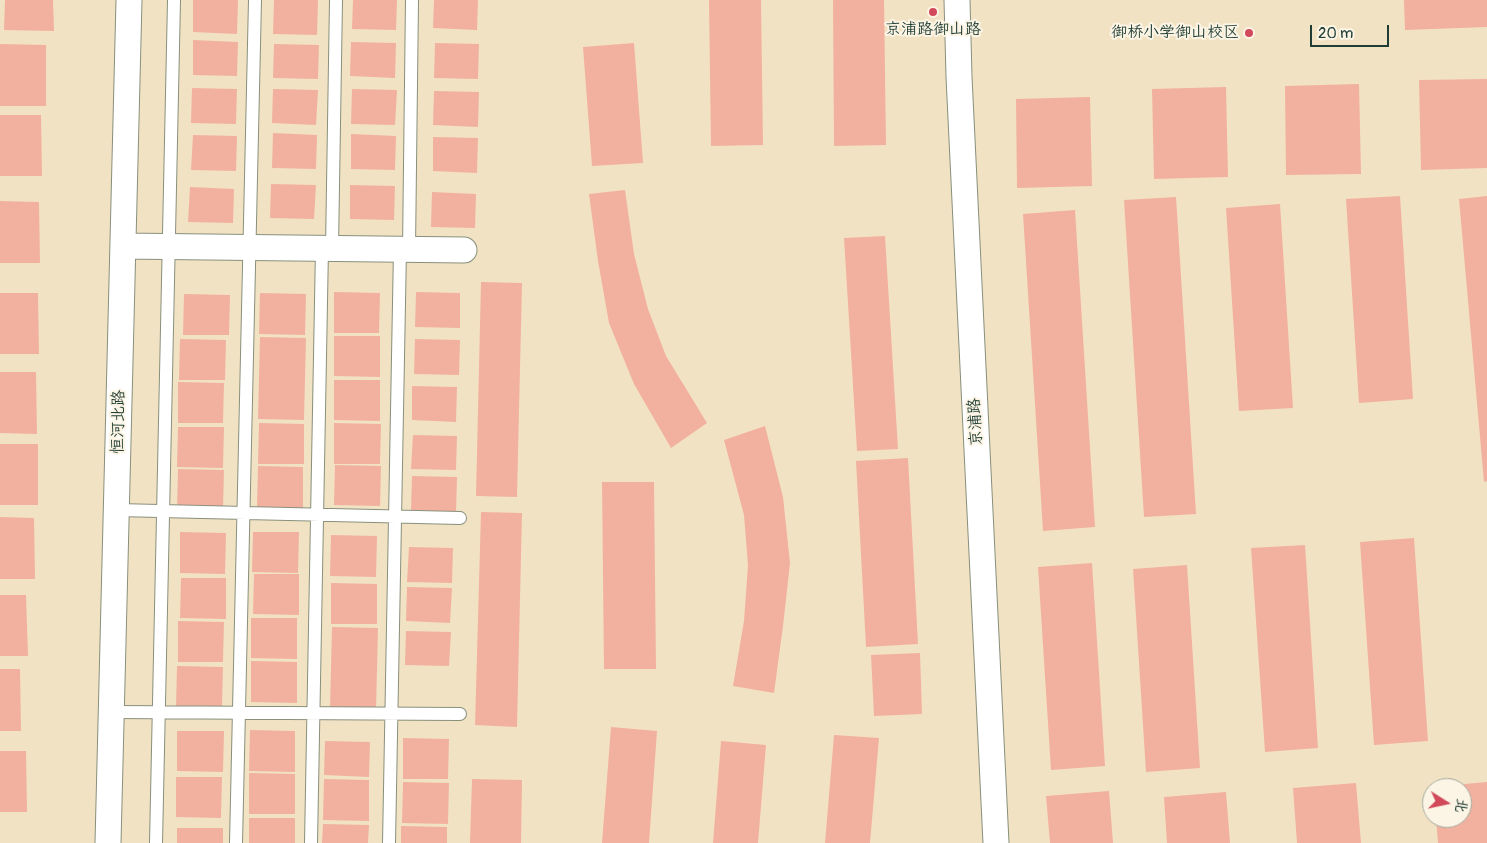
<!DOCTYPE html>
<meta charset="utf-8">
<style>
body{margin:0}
#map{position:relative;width:1487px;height:843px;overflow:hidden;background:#f2e2c4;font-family:Pangolin,"LXGW WenKai TC",sans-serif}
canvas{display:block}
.north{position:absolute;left:1422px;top:778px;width:50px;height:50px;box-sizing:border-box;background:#fcf5e5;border:1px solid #a4ab9e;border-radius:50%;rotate:100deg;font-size:14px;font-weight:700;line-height:20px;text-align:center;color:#1f3d34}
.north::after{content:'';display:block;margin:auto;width:18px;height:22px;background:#d1495b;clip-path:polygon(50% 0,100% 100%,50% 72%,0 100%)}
.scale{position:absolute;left:1310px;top:25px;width:79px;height:22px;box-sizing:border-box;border:2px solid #1f3d34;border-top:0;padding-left:6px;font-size:15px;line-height:18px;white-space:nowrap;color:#1f3d34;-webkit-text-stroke:4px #fcf5e5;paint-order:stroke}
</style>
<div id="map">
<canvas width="1487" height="843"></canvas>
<div class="north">北</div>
<div class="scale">20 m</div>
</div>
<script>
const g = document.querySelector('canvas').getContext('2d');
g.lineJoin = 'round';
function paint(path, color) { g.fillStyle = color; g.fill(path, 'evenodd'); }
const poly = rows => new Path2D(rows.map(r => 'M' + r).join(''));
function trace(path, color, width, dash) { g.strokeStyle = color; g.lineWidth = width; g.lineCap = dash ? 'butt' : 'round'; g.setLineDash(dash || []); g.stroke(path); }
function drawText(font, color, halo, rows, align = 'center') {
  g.font = font + ' Pangolin,"LXGW WenKai TC",sans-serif'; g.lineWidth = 4; g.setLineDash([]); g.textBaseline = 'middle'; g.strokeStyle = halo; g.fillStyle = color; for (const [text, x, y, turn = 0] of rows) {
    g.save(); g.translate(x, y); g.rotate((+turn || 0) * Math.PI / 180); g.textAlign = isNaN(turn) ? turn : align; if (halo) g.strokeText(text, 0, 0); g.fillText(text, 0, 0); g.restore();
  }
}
const building = poly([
 [5,0,53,0,54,31,4,30],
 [193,0,238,0,237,34,193,32],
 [274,0,318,0,317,35,273,34],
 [353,0,397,0,396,30,352,29],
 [434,0,478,0,477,30,433,28],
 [709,0,761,0,763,145,711,146],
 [833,0,884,0,886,145,834,146],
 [1404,0,1487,0,1487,27,1405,30],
 [193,40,238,42,237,76,193,75],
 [351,42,396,43,395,78,350,76],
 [435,43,479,44,478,79,434,78],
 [634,43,643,163,592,166,583,47],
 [0,44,46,45,46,106,0,106],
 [274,44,319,45,318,79,273,78],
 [1487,79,1487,168,1421,170,1419,80],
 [1359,84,1361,174,1286,175,1285,86],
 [1226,87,1228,177,1154,179,1152,89],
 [192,88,237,89,236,124,191,123],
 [273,89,318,90,316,125,272,123],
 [352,89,397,90,395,125,351,124],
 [434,91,479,92,478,127,433,125],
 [1090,97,1092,186,1017,188,1016,99],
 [0,115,41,115,42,176,0,176],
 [273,133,317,135,316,169,272,168],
 [351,134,396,136,395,170,351,169],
 [193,135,237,136,236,171,191,170],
 [433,137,478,138,477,173,433,171],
 [271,184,316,185,314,219,270,218],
 [350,185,395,186,394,220,350,219],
 [190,187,234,189,233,223,188,222],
 [625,190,634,254,648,309,666,356,707,423,671,448,634,384,609,323,598,261,589,194],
 [432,192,476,194,475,228,431,227],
 [1400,196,1413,399,1359,403,1346,199],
 [1487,196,1487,481,1484,482,1459,199],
 [1176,197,1196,514,1144,517,1124,200],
 [0,201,39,202,40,263,0,263],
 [1280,204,1293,408,1239,411,1226,208],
 [1075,210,1095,527,1043,531,1023,214],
 [885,236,898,449,857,451,844,238],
 [481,282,522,283,517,497,476,496],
 [334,292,380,293,379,333,334,333],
 [416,292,460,293,460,328,415,327],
 [0,293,38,293,39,354,0,354],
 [260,293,306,294,305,335,259,334],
 [184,294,230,295,229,335,183,335],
 [334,336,380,336,380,377,334,376],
 [260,337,306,338,304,420,258,419],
 [180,339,226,340,225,380,179,380],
 [415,339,460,340,459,375,414,374],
 [0,372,36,372,37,434,0,433],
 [334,380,380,380,380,421,334,420],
 [178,382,224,383,223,423,178,423],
 [412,386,457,387,456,422,412,420],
 [259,423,304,424,304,464,258,464],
 [334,423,381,424,380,464,334,464],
 [765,426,783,497,790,563,783,626,774,693,733,686,744,621,748,565,744,515,724,440],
 [178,427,224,427,223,468,177,467],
 [413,435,457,436,456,470,411,469],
 [0,444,38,444,38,505,0,505],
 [908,458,918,644,866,647,856,461],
 [335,465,381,466,380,506,334,505],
 [258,466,303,467,303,508,257,507],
 [178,469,224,470,223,510,177,510],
 [412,476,457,477,456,512,411,510],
 [602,482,654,482,656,669,604,669],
 [481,512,522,513,517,727,475,725],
 [0,517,34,518,35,579,0,579],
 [180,532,226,533,225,574,180,573],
 [253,532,299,532,298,573,252,572],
 [331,535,377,536,376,577,330,576],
 [1414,538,1428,741,1374,745,1360,542],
 [1305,545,1318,748,1265,752,1251,548],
 [409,547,453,548,452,583,407,582],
 [1092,563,1105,766,1051,770,1038,567],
 [1187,565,1200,768,1146,772,1133,569],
 [254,574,299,574,299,615,253,614],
 [181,578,226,578,226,619,180,618],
 [331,583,377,584,377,624,331,624],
 [407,587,452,588,450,623,406,621],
 [0,595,26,595,28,656,0,656],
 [251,618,297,618,297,659,251,658],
 [178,621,224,622,223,662,178,662],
 [332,627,378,628,376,710,330,709],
 [406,631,451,632,449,666,405,665],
 [920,653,922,714,874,716,871,655],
 [251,661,297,662,297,703,251,702],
 [177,666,223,667,222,707,176,707],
 [0,669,20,669,21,731,0,731],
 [611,727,657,731,649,843,602,843],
 [250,730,295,731,295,772,249,771],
 [177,731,224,731,223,772,177,771],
 [834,735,879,738,870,843,825,843],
 [403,738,449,739,448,779,403,779],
 [325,741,370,742,369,777,324,775],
 [721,741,766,745,758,843,713,843],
 [0,751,26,751,27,812,0,812],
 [249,773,295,774,295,814,249,814],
 [176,777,222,777,221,818,176,817],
 [324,779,369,780,369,821,323,820],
 [472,779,522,780,521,843,470,843],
 [403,782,449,783,448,824,402,823],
 [1487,782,1487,843,1438,843,1436,818,1462,818,1462,788,1431,788,1431,787],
 [1356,783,1361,843,1297,843,1293,788],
 [1109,791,1113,843,1050,843,1046,796],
 [1226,792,1230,843,1167,843,1164,797],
 [249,818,295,818,295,843,249,843],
 [323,824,369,825,368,843,322,843],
 [401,826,447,827,447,843,401,843],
 [177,828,223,828,223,843,177,843]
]);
const lane = poly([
 [332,248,336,0],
 [409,249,412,0],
 [117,510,460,518],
 [112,712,460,714],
 [156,843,174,0],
 [236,843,255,0],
 [311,843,322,248],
 [389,843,400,249]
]);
const street = poly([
 [957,0,959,77,996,843],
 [123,246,464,250],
 [108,843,129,0]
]);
const markers = [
 [933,12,5,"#d1495b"],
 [1249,33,5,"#d1495b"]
];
const poiNames = [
 ["京浦路御山路",933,30],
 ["御桥小学御山校区",1239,33,"right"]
];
const streetNames = [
 ["恒河北路",119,422,-89],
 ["京浦路",976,422,-93]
];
paint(building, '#f2b19f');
trace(lane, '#88907c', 14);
trace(street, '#88907c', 27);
trace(lane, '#fff', 12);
trace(street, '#fff', 25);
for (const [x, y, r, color] of markers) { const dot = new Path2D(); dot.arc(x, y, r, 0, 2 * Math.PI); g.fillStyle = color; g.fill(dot); trace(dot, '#fcf5e5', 2); }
drawText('16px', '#1f3d34', '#fcf5e5', poiNames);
drawText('16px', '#1f3d34', '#fcf5e5', streetNames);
</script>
